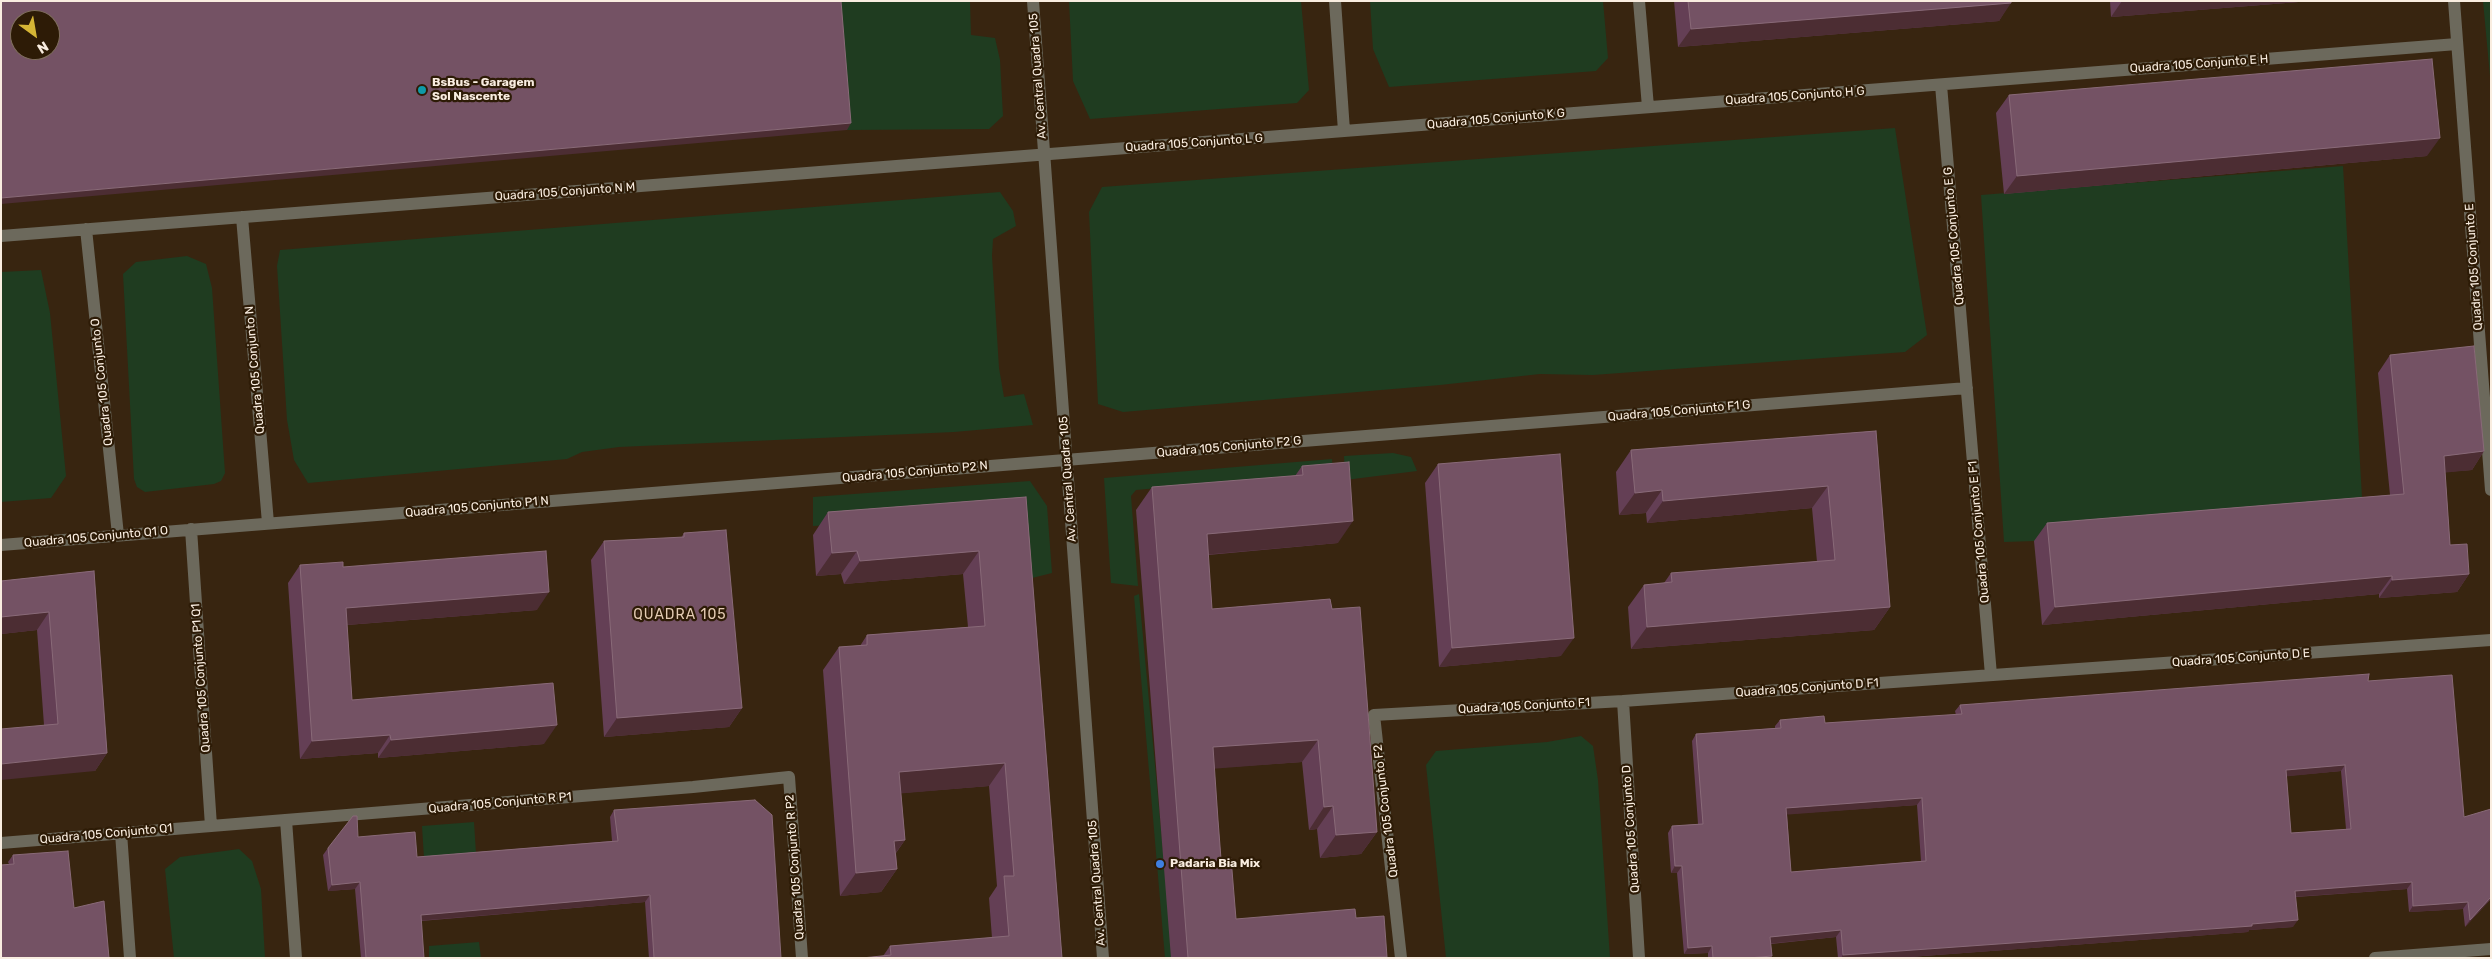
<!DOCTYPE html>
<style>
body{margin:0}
#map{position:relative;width:2492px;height:959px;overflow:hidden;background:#382510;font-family:Rubik,sans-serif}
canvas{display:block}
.frame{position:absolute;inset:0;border:2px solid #f9ede0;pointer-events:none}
.north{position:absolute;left:10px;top:10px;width:50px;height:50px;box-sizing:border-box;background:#2d1b06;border:1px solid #7f6f5d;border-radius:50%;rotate:148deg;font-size:14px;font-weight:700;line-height:20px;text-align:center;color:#f9ede0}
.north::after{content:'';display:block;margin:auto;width:18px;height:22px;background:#d5b535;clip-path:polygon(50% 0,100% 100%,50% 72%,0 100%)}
</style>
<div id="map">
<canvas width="2492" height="959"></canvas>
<div class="frame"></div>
<div class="north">N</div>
</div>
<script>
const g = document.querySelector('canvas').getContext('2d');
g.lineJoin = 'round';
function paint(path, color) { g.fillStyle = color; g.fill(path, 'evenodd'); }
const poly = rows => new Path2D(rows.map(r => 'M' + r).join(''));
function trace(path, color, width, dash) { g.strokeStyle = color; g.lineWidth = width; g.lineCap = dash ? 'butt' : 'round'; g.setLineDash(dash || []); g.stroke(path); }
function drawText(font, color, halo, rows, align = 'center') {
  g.font = font + ' Rubik,sans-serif'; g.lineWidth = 4.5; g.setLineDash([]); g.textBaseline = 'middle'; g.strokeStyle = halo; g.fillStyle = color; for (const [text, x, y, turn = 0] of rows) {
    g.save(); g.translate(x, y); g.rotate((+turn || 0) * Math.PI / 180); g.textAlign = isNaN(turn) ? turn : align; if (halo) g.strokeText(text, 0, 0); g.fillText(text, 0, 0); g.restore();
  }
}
const green = poly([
 [836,1,970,1,971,35,995,38,1000,60,1003,116,989,129,847,130],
 [1069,1,1301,1,1309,90,1297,103,1090,119,1073,81],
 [1370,1,1603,1,1608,58,1596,71,1389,87,1373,49],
 [2483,1,2491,1,2491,87],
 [1895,128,1927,335,1905,352,1593,375,1540,374,1440,385,1123,412,1098,404,1089,212,1102,187],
 [2343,166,2363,515,2034,541,2004,542,1981,195],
 [1000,192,1013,211,1016,226,993,239,992,256,999,368,1004,397,1024,394,1033,425,954,432,619,447,582,452,567,459,308,483,294,460,287,420,277,266,280,250],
 [187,256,206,264,212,288,225,473,221,481,214,484,145,492,137,487,134,479,123,274,136,262],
 [41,270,50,313,66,476,51,498,1,502,1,272],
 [1393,453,1411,457,1417,471,1345,480,1344,456],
 [1332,459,1333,472,1136,490,1131,496,1138,586,1111,583,1104,478],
 [1030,481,1047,506,1052,573,1024,580,1007,515,813,526,813,497],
 [1139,594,1173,958,1165,958,1134,596],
 [1581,736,1593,746,1598,780,1610,958,1446,958,1426,765,1436,751,1547,742],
 [474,822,476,853,424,858,422,826],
 [239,849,252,861,261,889,265,958,174,958,165,869,180,857],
 [479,942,481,958,429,958,429,946]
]);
const minor = poly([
 [1033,1,1103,958],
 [1335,1,1344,131],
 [1639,1,1648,107],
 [2454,1,2491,490],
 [1941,85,1991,675],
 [242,217,268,523],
 [86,229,118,535],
 [1,236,2457,44],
 [191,529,211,826],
 [1,545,1967,388],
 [1623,701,1639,958],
 [286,820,296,958],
 [121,833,130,958],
 [1,843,693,787,789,777,802,958],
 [1401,958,1374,715,1623,701,2491,640],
 [2375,958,2491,949]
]);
const wall = poly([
 [1674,1,2011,1,1999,21,1678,47],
 [2110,1,2311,1,2111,17],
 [2009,95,2427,156,2004,194,1996,113],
 [2390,355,2484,451,2472,470,2445,472,2450,545,2469,574,2457,592,2379,598,2379,594,2042,625,2034,541,2047,523,2390,495,2378,373],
 [1876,431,1890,607,1874,630,1631,649,1628,607,1644,585,1664,583,1671,573,1817,562,1812,508,1647,523,1646,513,1619,515,1616,472,1631,450],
 [1438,464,1561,656,1439,667,1425,483],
 [1302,466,1338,543,1208,555,1212,609,1330,599,1377,832,1361,854,1320,858,1317,829,1309,830,1302,762,1214,768,1221,859,1236,919,1356,918,1387,958,1171,958,1136,510,1152,487,1295,476],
 [1026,497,1062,958,862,958,883,956,890,946,992,938,989,898,997,886,989,786,901,793,905,840,896,853,897,869,881,892,840,896,823,670,839,647,860,646,867,635,968,627,963,574,844,584,841,574,816,576,813,535,828,512],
 [684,533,742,708,729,727,604,737,591,560,604,541,681,538],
 [300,565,343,567,537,610,347,625,352,700,544,744,378,758,378,753,300,759,288,583],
 [94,571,107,753,95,771,44,725,37,630,1,634,1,581],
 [2368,681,2464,817,2491,899,2465,927,2463,909,2409,912,2407,889,2296,897,2293,927,2249,930,2248,932,1896,958,1838,958,1836,937,1771,944,1772,956,1771,958,1708,958,1708,953,1684,954,1677,873,1671,873,1668,833,1672,826,1698,824,1692,741,1696,734,1775,728,1775,726,1780,720,1825,723,1956,715,1955,711,1960,705],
 [2341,771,2346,829,2291,833,2286,776],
 [1917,805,1921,861,1791,872,1787,814],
 [614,810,781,958,649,958,645,902,421,921,424,958,361,958,355,889,328,891,323,855,328,848,358,837,417,857,612,841,610,817],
 [13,855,74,908,9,864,8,862]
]);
const shadedWall = poly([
 [2122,1,2311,1,2111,17],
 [2011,3,1999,21,1678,47,1691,29],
 [851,123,847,130,1,204,1,198],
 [2440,138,2427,156,2004,194,2017,176],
 [2484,451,2472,470,2431,474,2444,456],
 [1828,486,1812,508,1647,523,1663,501],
 [1662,490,1646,513,1619,515,1635,493],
 [1353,521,1338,543,1191,556,1207,534],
 [857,551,841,574,816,576,832,553],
 [979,551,963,574,844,584,860,561],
 [2469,574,2457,592,2379,598,2392,580],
 [2392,576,2379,594,2042,625,2055,607],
 [549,592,537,610,333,626,346,608],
 [1890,607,1874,630,1631,649,1647,627],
 [49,612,37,630,1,634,1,617],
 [1574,638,1561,656,1439,667,1452,648],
 [742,708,729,727,604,737,617,718],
 [557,725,544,744,378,758,391,740],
 [390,735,378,753,300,759,312,741],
 [1318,740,1302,762,1197,770,1213,747],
 [107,753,95,771,1,780,1,764],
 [1005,763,989,786,883,795,899,772],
 [2345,765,2341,771,2281,777,2286,770],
 [1922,798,1917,805,1782,815,1786,808],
 [1333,806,1317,829,1309,830,1324,807],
 [1377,832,1361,854,1320,858,1336,835],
 [905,840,889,862,894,841],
 [1675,866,1682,866,1677,873,1671,873],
 [897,869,881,892,840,896,856,873],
 [360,882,355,889,328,891,332,885],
 [2412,882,2407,889,2291,897,2295,891],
 [650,895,645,902,416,921,421,915],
 [2491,897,2491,899,2465,927,2470,920],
 [2468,902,2463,909,2409,912,2413,906],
 [2298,920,2293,927,2249,930,2248,932,1896,958,1841,958,1843,955],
 [1841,930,1836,937,1766,944,1770,937],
 [1712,946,1708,953,1684,954,1688,948],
 [1772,956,1771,958,1748,958]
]);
const building = poly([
 [3,1,841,1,851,123,1,198,1,3,3,1],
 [20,20,50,20,50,50,20,50,20,20],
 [1688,1,2011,1,2011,3,1691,29,1688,1],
 [2432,59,2440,138,2017,176,2009,95,2432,59],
 [2474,346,2484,451,2444,456,2450,545,2467,544,2469,574,2392,580,2392,576,2055,607,2047,523,2404,494,2390,355,2474,346],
 [1876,431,1890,607,1647,627,1644,585,1672,582,1671,573,1835,560,1828,486,1663,501,1662,490,1635,493,1631,450,1876,431],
 [1560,454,1574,638,1452,648,1438,464,1560,454],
 [1349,462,1353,521,1207,534,1212,609,1330,599,1332,609,1360,607,1377,832,1336,835,1333,806,1324,807,1318,740,1213,747,1218,820,1221,859,1231,858,1236,919,1355,909,1356,918,1384,916,1387,957,1188,958,1152,487,1303,475,1302,466,1349,462],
 [1026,497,1062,958,862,958,891,955,890,946,1009,936,1004,876,1014,876,1005,763,899,772,905,840,894,841,897,869,856,873,839,647,867,645,867,635,985,626,979,551,860,561,857,551,832,553,828,512,1026,497],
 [726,530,742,708,617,718,604,541,684,537,684,533,726,530],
 [546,551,549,592,346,608,352,700,553,683,557,725,391,740,390,735,312,741,300,565,343,562,343,567,546,551],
 [94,571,107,753,1,764,1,729,58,724,49,612,1,617,1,581,94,571],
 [2369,674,2368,681,2452,675,2464,817,2491,809,2491,897,2470,920,2468,902,2413,906,2412,882,2295,891,2298,920,2252,924,2252,926,1843,955,1841,930,1770,937,1772,956,1748,958,1713,958,1712,946,1688,948,1682,866,1675,866,1672,826,1703,824,1696,734,1781,728,1780,720,1824,716,1825,723,1962,714,1960,705,2369,674],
 [2345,765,2351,829,2291,833,2286,770,2345,765],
 [1922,798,1926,861,1791,872,1786,808,1922,798],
 [755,800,772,815,781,958,654,958,650,895,421,915,424,958,366,958,360,882,332,885,328,848,353,816,357,816,358,837,415,832,417,857,618,841,614,810,755,800],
 [68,851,74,908,104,901,109,958,1,958,1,865,14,864,13,855,68,851]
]);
const markers = [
 [422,90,5,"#0f9aa8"],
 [1160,864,5,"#3f7fe0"]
];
const streetNames = [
 ["Quadra 105 Conjunto E H",2199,64,-4],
 ["Av. Central Quadra 105",1038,76,-94],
 ["Quadra 105 Conjunto H G",1795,96,-4],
 ["Quadra 105 Conjunto K G",1496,119,-5],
 ["Quadra 105 Conjunto L G",1194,143,-4],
 ["Quadra 105 Conjunto N M",565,192,-4],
 ["Quadra 105 Conjunto E G",1954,236,-95],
 ["Quadra 105 Conjunto E",2474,267,-94],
 ["Quadra 105 Conjunto N",255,370,-95],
 ["Quadra 105 Conjunto O",102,382,-96],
 ["Quadra 105 Conjunto F1 G",1679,411,-5],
 ["Quadra 105 Conjunto F2 G",1229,447,-5],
 ["Quadra 105 Conjunto P2 N",915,472,-5],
 ["Av. Central Quadra 105",1068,479,-94],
 ["Quadra 105 Conjunto P1 N",477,507,-5],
 ["Quadra 105 Conjunto E F1",1979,532,-95],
 ["Quadra 105 Conjunto Q1 O",96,537,-5],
 ["Quadra 105 Conjunto D E",2241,658,-4],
 ["Quadra 105 Conjunto P1 Q1",201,678,-94],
 ["Quadra 105 Conjunto D F1",1807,688,-4],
 ["Quadra 105 Conjunto F1",1524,706,-3],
 ["Quadra 105 Conjunto R P1",500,803,-5],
 ["Quadra 105 Conjunto F2",1386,811,-97],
 ["Quadra 105 Conjunto D",1631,829,-94],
 ["Quadra 105 Conjunto Q1",106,834,-5],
 ["Quadra 105 Conjunto R P2",795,867,-94],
 ["Av. Central Quadra 105",1097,883,-94]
];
const poiNames = [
 ["BsBus - Garagem",432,83],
 ["Sol Nascente",432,97],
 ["Padaria Bia Mix",1170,864]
];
const neighbourhoodNames = [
 ["QUADRA 105",680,615]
];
paint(green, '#1f3c20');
trace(minor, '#6c695c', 12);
paint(wall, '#643f55');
paint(shadedWall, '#4c2d33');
paint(building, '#745264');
trace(building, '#896a78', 1);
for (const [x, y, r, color] of markers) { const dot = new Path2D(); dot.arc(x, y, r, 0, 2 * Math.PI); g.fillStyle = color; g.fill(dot); trace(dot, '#2d1b06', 2); }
drawText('12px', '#f9ede0', '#2d1b06', streetNames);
drawText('bold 12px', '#f9ede0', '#2d1b06', poiNames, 'left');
g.letterSpacing = '1px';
drawText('14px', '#e5ccb4', '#2d1b06', neighbourhoodNames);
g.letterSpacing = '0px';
</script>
